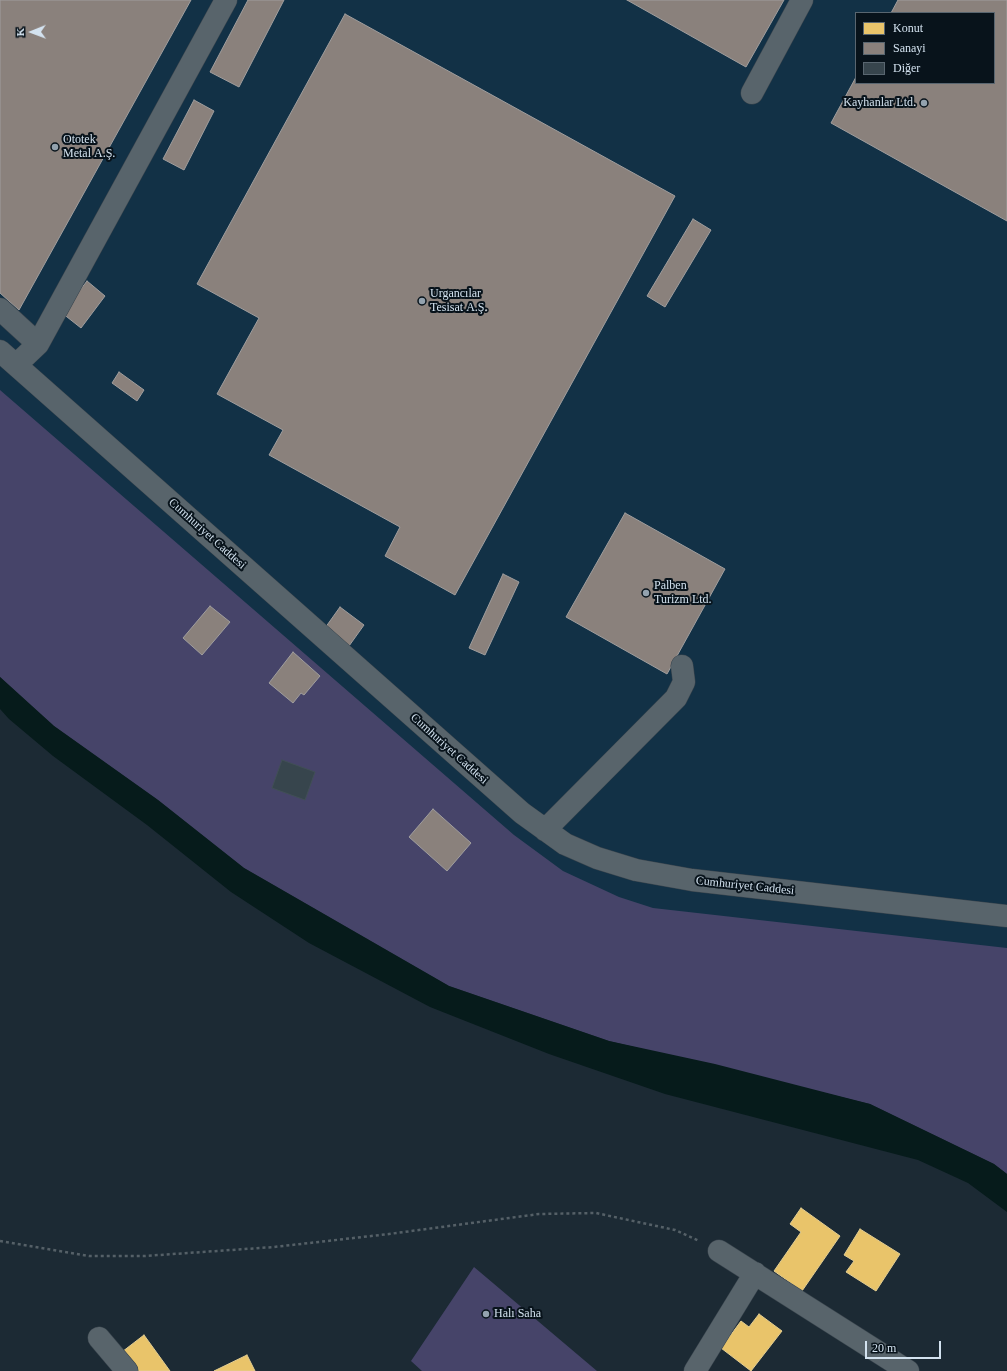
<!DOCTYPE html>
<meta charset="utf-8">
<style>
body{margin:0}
#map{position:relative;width:1007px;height:1371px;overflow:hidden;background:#1c2a34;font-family:"Times New Roman",serif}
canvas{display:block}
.legend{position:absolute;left:855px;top:12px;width:140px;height:72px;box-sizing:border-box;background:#08131b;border:1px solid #596670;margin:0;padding:5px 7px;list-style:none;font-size:12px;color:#d3e2ef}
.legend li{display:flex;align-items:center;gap:8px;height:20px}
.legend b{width:20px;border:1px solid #596670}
.north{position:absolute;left:12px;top:12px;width:40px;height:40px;-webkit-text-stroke:3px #08131b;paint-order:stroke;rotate:269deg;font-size:11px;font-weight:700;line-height:16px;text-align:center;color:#d3e2ef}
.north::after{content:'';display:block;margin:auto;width:14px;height:18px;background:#d3e2ef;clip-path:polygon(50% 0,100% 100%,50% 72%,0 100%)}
.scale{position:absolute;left:865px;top:1341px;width:76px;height:18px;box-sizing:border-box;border:2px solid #d3e2ef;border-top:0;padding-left:5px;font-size:12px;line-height:14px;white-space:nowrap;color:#d3e2ef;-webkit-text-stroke:3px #08131b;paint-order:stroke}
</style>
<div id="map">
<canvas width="1007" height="1371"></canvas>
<ul class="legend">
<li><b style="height:11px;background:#e9c46a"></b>Konut</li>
<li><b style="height:11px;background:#8a817c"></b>Sanayi</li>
<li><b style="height:11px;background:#37454d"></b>Diğer</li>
</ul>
<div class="north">K</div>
<div class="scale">20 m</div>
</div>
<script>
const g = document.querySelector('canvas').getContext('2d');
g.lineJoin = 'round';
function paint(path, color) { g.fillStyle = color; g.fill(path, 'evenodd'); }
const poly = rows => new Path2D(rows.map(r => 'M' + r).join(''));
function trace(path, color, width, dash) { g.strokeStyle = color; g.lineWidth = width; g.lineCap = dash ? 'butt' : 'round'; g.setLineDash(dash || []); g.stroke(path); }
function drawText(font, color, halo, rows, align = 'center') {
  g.font = font + ' "Times New Roman",serif'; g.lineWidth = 4; g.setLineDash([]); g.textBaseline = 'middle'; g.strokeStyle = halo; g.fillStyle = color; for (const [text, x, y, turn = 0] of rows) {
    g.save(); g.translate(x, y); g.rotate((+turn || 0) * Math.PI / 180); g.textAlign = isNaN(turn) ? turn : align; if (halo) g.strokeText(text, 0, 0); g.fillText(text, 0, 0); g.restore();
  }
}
const built = poly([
 [0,0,1007,0,1007,1016,538,937,0,503],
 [856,13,994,13,994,83,856,83]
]);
const green = poly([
 [0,390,514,835,563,871,619,897,653,908,1007,948,1007,1174,994,1164,870,1104,609,1041,449,986,244,868,158,800,54,726,0,677],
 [474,1267,597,1371,422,1371,411,1361]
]);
const water = poly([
 [0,677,54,726,158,800,244,868,449,986,609,1041,715,1064,870,1104,994,1164,1007,1174,1007,1212,968,1183,918,1160,665,1094,549,1054,430,1007,309,943,231,892,147,825,53,756,9,719,0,709]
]);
const homes = poly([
 [801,1208,840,1236,802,1291,774,1271,801,1232,790,1224,801,1208],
 [860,1229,900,1254,876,1291,846,1272,854,1261,844,1255,860,1229],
 [759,1314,782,1331,751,1371,721,1348,741,1321,749,1327,759,1314],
 [144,1335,170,1371,130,1371,118,1355,144,1335],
 [247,1355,255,1371,214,1371,247,1355]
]);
const industry = poly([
 [0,0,191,0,19,310,0,293,0,0],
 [248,0,284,0,239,87,210,72,248,0],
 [627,0,784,0,746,67,627,0],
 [898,0,1007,0,1007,221,831,123,856,77,856,83,994,83,994,13,891,13,898,0],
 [345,14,675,196,455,595,385,556,400,527,269,455,283,430,217,394,259,318,197,284,345,14],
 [194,100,214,111,184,170,163,159,194,100],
 [693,219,711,230,665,307,647,296,693,219],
 [87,281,105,296,81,328,62,313,87,281],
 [119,372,144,390,137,401,112,383,119,372],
 [625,513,725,569,667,674,566,617,625,513],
 [503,574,519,582,485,655,469,648,503,574],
 [210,606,230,622,202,655,183,638,210,606],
 [340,607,364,625,349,646,325,628,340,607],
 [293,652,320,676,304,695,301,693,293,703,269,683,293,652],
 [433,809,471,843,447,871,409,837,433,809]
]);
const building = poly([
 [282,760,315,772,305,800,272,788,282,760]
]);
const path = poly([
 [0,1241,89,1256,145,1256,274,1247,389,1234,539,1214,596,1213,675,1230,699,1241]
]);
const minor = poly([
 [752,93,802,0],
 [0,309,38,344],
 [0,351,522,813,565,844,597,858,636,870,692,880,1007,916],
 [16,365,38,344,226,0],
 [545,830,676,698,684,682,682,666],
 [719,1251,908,1371],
 [99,1338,127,1371],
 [695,1371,755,1273]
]);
const markers = [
 [924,103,4,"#93a2ae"],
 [55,147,4,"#93a2ae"],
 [422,301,4,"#93a2ae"],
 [646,593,4,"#93a2ae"],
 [486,1314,4,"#93a2ae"]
];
const poiNames = [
 ["Kayhanlar Ltd.",916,103,"right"],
 ["Ototek",63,140],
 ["Metal A.Ş.",63,154],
 ["Urgancılar",430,294],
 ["Tesisat A.Ş.",430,308],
 ["Palben",654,586],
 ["Turizm Ltd.",654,600],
 ["Halı Saha",494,1314]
];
const streetNames = [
 ["Cumhuriyet Caddesi",207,534,42],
 ["Cumhuriyet Caddesi",449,749,42],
 ["Cumhuriyet Caddesi",745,886,6]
];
paint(built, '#123146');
paint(green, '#464469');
paint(water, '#061b1b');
paint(homes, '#e9c46a');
trace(homes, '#e2cd92', 1);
paint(industry, '#8a817c');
trace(industry, '#a09e9e', 1);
paint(building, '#37454d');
trace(building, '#414f56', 1);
trace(minor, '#39444d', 23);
trace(path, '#556067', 2.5, [3, 3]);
trace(minor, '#58646b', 22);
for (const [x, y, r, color] of markers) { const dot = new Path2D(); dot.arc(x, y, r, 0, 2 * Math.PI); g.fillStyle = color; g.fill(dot); trace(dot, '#08131b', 1.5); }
drawText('12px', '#d3e2ef', '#08131b', poiNames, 'left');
drawText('12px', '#d3e2ef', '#08131b', streetNames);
</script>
